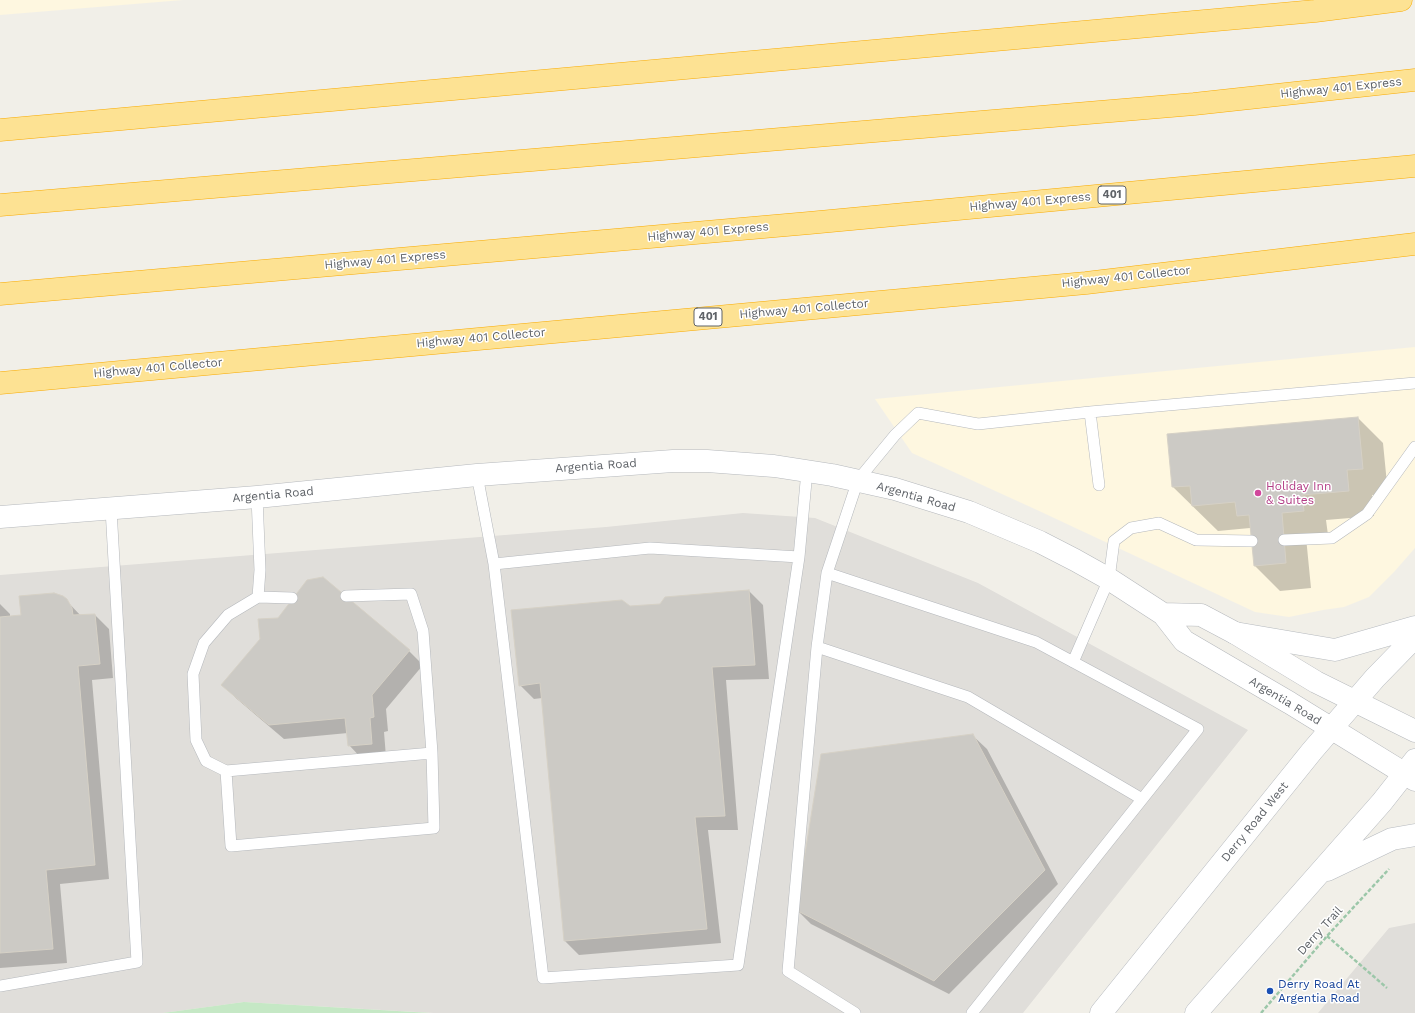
<!DOCTYPE html>
<style>
body{margin:0}
canvas{display:block;background:#f1efe8}
</style>
<canvas width="1415" height="1013"></canvas>
<script>
const g = document.querySelector('canvas').getContext('2d');
g.lineJoin = 'round';
function paint(path, color) { g.fillStyle = color; g.fill(path, 'evenodd'); }
const poly = rows => new Path2D(rows.map(r => 'M' + r).join(''));
function trace(path, color, width, dash) { g.strokeStyle = color; g.lineWidth = width; g.lineCap = dash ? 'butt' : 'round'; g.setLineDash(dash || []); g.stroke(path); }
function drawText(font, color, halo, rows, align = 'center') {
  g.font = font + ' "Work Sans",sans-serif'; g.lineWidth = 3; g.setLineDash([]); g.textBaseline = 'middle'; g.strokeStyle = halo; g.fillStyle = color; for (const [text, x, y, turn = 0] of rows) {
    g.save(); g.translate(x, y); g.rotate((+turn || 0) * Math.PI / 180); g.textAlign = isNaN(turn) ? turn : align; if (halo) g.strokeText(text, 0, 0); g.fillText(text, 0, 0); g.restore();
  }
}
const commercial = poly([
 [0,0,183,0,0,15],
 [1415,347,1415,548,1394,572,1369,597,1344,607,1323,610,1289,617,1255,612,1037,510,912,453,875,399]
]);
const industrial = poly([
 [743,513,815,518,978,583,1248,730,1023,1013,434,1013,244,1002,163,1013,0,1013,0,575,606,527],
 [1415,923,1415,1013,1318,1013,1389,928]
]);
const green = poly([
 [244,1002,431,1013,163,1013]
]);
const shadow = poly([
 [1358,418,1383,443,1388,494,1372,495,1374,516,1326,520,1328,535,1306,537,1311,588,1280,591,1255,566,1252,530,1250,528,1218,531,1173,487,1169,435],
 [749,591,763,605,769,679,726,680,738,830,708,830,721,943,579,955,565,941,542,698,534,699,520,685,630,607,661,605],
 [63,597,81,616,95,615,109,629,113,678,92,680,109,879,60,884,67,963,0,968,0,604,10,614,10,617,22,616],
 [409,651,423,665,386,709,388,731,384,732,386,757,363,760,349,745,348,733,284,739,237,699,223,685],
 [972,735,987,749,1058,884,949,994,811,924,797,910]
]);
const building = poly([
 [1358,417,1363,469,1347,470,1349,491,1302,495,1304,511,1282,513,1286,563,1254,566,1249,515,1237,516,1235,502,1192,506,1190,486,1172,487,1167,434,1358,417],
 [323,577,410,650,372,695,374,717,370,718,372,744,348,746,345,718,269,725,221,685,260,639,258,619,278,618,307,580,323,577],
 [749,590,755,665,712,667,725,816,695,817,707,929,564,941,540,683,519,686,511,610,622,600,630,606,660,604,665,597,749,590],
 [54,593,63,596,67,599,72,608,73,615,95,614,100,664,78,666,95,865,46,870,53,949,0,953,0,617,21,615,19,596,54,593],
 [973,734,1045,870,934,981,796,910,821,754,973,734]
]);
const path = poly([
 [1327,936,1387,988],
 [1261,1013,1327,936,1389,869]
]);
const service = poly([
 [1090,412,1099,485],
 [477,475,494,564,543,978,738,965,799,557,650,548,494,564],
 [257,497,260,570,258,597,228,615,204,643,193,674,196,740,206,761,226,771,231,846,434,828,432,753,423,631,411,594,346,596],
 [1284,540,1332,538,1367,514,1415,447],
 [799,557,807,471],
 [827,573,1036,642,1198,729,972,1013],
 [258,597,292,598],
 [817,647,968,697,1142,799],
 [1073,662,1109,579,1114,541,1131,528,1159,523,1196,540,1252,541],
 [226,771,432,753],
 [0,986,137,962,111,509],
 [855,1013,788,971,817,647,827,573,858,480,895,435,918,413,978,424,1090,412,1415,383]
]);
const tertiary = poly([
 [0,517,257,497,477,475,673,461,707,461,774,466,832,475,895,489,969,512,1040,542,1075,560,1109,579,1163,614,1184,641,1290,703,1415,780],
 [1163,614,1201,615,1235,633,1316,682,1415,731]
]);
const secondary = poly([
 [1235,633,1335,650,1415,627],
 [1327,870,1392,839,1415,835],
 [1101,1013,1312,751,1375,678,1415,637],
 [1196,1013,1382,802,1415,760]
]);
const motorway = poly([
 [0,130,1315,11,1401,0],
 [0,205,1194,104,1415,80],
 [0,294,809,223,1415,166],
 [0,383,1086,283,1415,244]
]);
const markers = [
 [1258,493,4,"#d1479c"],
 [1270,991,4,"#1a4fb4"]
];
const shields = [
 [1112,195,28],
 [708,317,28]
];
const shieldNames = [
 ["401",1112,195],
 ["401",708,317]
];
const streetNames = [
 ["Highway 401 Express",1341,88,-6],
 ["Highway 401 Express",1030,202,-5],
 ["Highway 401 Express",708,232,-5],
 ["Highway 401 Express",385,260,-5],
 ["Highway 401 Collector",1126,277,-6],
 ["Highway 401 Collector",804,309,-5],
 ["Highway 401 Collector",481,338,-5],
 ["Highway 401 Collector",158,368,-5],
 ["Argentia Road",596,466,-4],
 ["Argentia Road",273,495,-5],
 ["Argentia Road",916,497,16],
 ["Argentia Road",1285,701,31],
 ["Derry Road West",1255,822,-51],
 ["Derry Trail",1320,931,-48]
];
const hotelNames = [
 ["Holiday Inn",1266,486],
 ["& Suites",1266,500]
];
const transitNames = [
 ["Derry Road At",1278,984],
 ["Argentia Road",1278,998]
];
paint(commercial, '#fef7e0');
paint(industrial, '#e0deda');
paint(green, '#c5e8c5');
paint(shadow, '#0003');
paint(building, '#cccac5');
trace(building, '#d6d1c6', 1);
trace(service, '#b5b8bc', 12);
trace(tertiary, '#b5b8bc', 23);
trace(secondary, '#b6babf', 23);
trace(motorway, '#f9ab00', 23);
trace(path, '#9cc7a9', 2.5, [4, 2]);
trace(service, '#fff', 11);
trace(tertiary, '#fff', 22);
trace(secondary, '#fff', 22);
trace(motorway, '#fde293', 22);
for (const [x, y, r, color] of markers) { const dot = new Path2D(); dot.arc(x, y, r, 0, 2 * Math.PI); g.fillStyle = color; g.fill(dot); trace(dot, '#fff', 1.5); }
for (const [x, y, w] of shields) { const box = new Path2D(); box.roundRect(x - w / 2, y - 9, w, 18, 3); g.fillStyle = '#fff'; g.fill(box); trace(box, '#5f6368', 1); }
drawText('bold 11px', '#5f6368', null, shieldNames);
drawText('12px', '#5f6368', '#fff', streetNames);
drawText('12px', '#b23c85', '#fff', hotelNames, 'left');
drawText('12px', '#164399', '#fff', transitNames, 'left');
</script>
